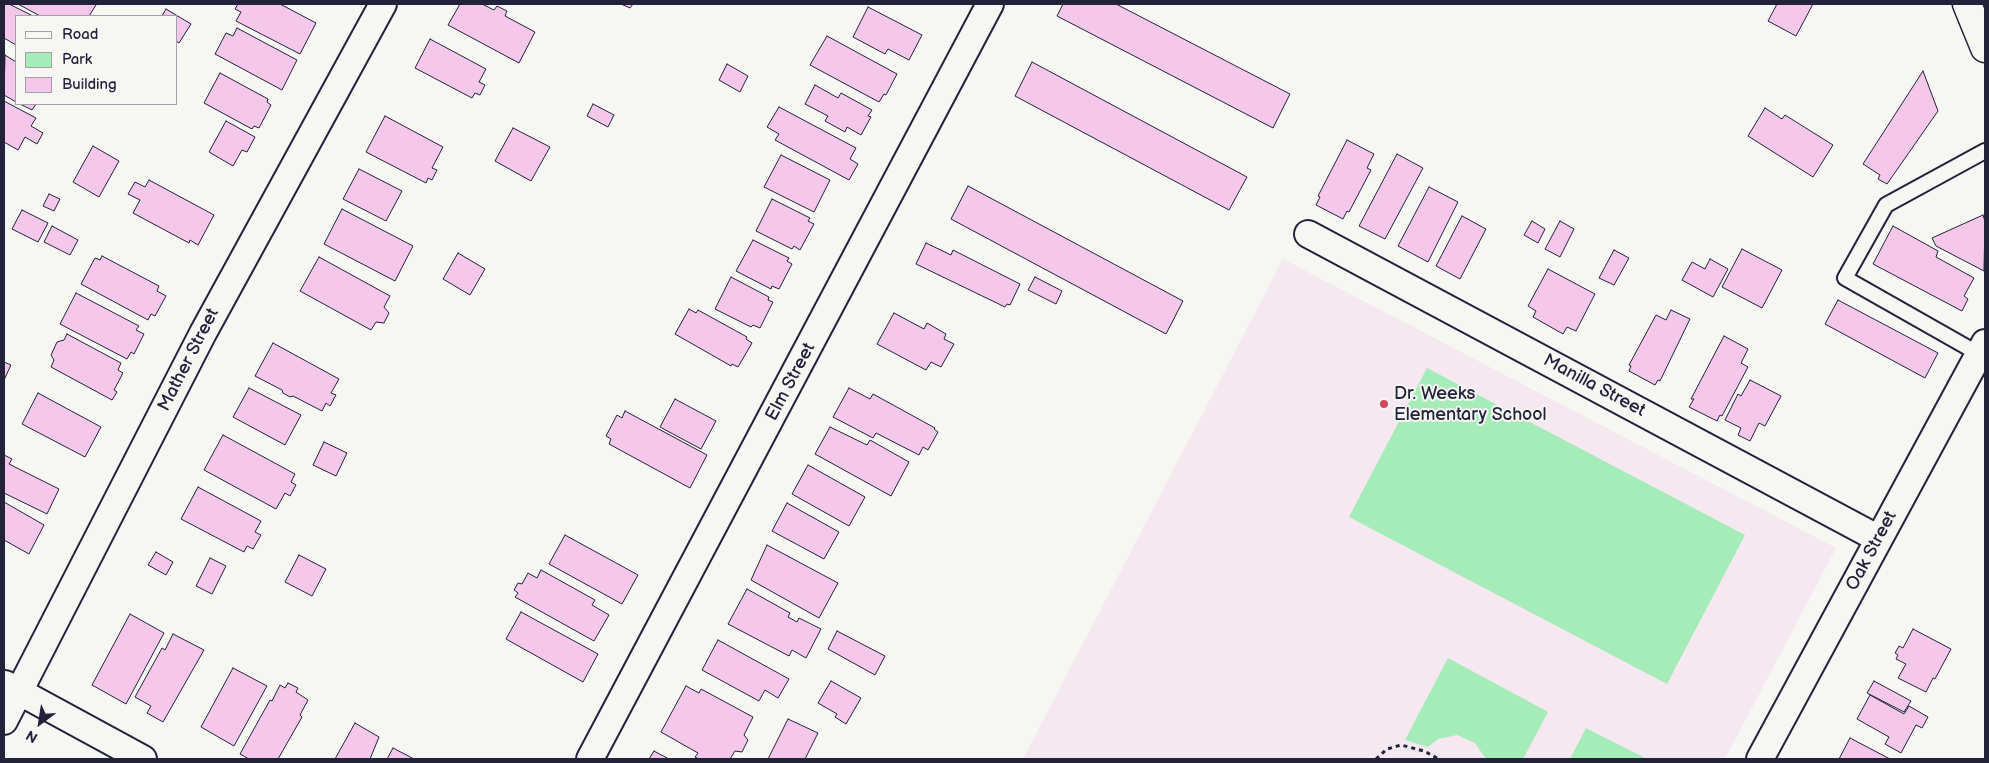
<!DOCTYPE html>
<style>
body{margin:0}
#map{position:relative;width:1989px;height:763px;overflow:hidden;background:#f6f6f2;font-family:"Balsamiq Sans",sans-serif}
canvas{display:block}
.frame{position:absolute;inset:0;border:5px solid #22223b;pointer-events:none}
.legend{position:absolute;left:15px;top:15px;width:162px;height:90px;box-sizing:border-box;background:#f6f6f2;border:1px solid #a1a1a9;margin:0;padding:6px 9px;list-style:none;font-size:15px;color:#22223b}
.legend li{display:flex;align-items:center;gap:10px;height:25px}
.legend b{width:25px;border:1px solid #a1a1a9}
.north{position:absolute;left:15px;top:698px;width:50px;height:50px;-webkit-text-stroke:4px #f6f6f2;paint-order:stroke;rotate:211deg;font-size:14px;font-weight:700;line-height:20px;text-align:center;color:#22223b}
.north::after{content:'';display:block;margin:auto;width:18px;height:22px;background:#22223b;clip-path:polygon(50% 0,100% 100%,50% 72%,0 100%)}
</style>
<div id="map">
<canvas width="1989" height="763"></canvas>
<div class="frame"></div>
<ul class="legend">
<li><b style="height:6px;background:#f6f6f2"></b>Road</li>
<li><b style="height:14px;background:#a5ecb8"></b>Park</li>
<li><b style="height:14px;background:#f4c7eb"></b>Building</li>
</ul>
<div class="north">N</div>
</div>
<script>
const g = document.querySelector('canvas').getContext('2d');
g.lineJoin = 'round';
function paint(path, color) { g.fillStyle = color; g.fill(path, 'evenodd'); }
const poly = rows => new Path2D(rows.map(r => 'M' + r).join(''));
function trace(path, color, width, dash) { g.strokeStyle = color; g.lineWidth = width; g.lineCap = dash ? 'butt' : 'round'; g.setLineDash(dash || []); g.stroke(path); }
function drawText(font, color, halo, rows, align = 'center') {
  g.font = font + ' "Balsamiq Sans",sans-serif'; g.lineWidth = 4; g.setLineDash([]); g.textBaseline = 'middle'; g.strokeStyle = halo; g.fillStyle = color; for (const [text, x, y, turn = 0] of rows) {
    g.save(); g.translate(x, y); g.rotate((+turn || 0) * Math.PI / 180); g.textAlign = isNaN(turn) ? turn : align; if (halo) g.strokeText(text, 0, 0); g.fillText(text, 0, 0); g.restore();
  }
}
const built = poly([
 [1283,259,1836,548,1725,759,1023,759]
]);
const green = poly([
 [1427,368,1745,535,1667,684,1349,517],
 [1448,658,1548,712,1523,759,1486,759,1475,743,1457,735,1438,739,1428,747,1405,740],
 [1586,728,1647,759,1570,759]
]);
const building = poly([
 [4,4,9,4,33,16,16,16,16,45,4,38,4,4],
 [18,4,94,4,96,5,89,16,40,16,18,4],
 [238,4,280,4,316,23,300,54,236,21,241,12,235,9,238,4],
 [460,4,482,4,494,10,497,6,507,11,505,16,535,32,519,63,448,25,460,4],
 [621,4,633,4,630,8,621,4],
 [1063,4,1116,4,1290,94,1273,128,1057,16,1063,4],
 [1777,4,1813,4,1796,36,1768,21,1777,4],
 [868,7,922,35,909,60,888,49,885,54,853,37,868,7],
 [166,9,191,24,179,43,176,41,176,16,162,16,166,9],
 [237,28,297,60,282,90,215,54,226,33,233,36,237,28],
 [827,36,897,74,886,95,884,94,879,102,810,65,827,36],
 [430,39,486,69,479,82,485,85,480,95,475,93,472,98,415,68,430,39],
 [5,55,16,62,16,102,4,95,5,55],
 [1032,62,1247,177,1229,210,1015,96,1032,62],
 [727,64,748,76,740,92,719,80,727,64],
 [1923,71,1938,111,1887,184,1878,179,1880,175,1863,164,1923,71],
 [220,73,268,99,267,102,271,105,259,128,254,126,252,129,204,103,220,73],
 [815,85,838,98,841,93,872,110,868,116,871,117,861,135,847,127,845,132,825,121,828,116,805,104,815,85],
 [4,101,36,118,31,126,43,133,37,144,25,137,18,150,4,142,4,101],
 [20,104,36,104,32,110,20,104],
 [593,104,614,115,608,127,587,116,593,104],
 [779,107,856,148,850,159,858,164,849,180,775,140,779,134,767,127,779,107],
 [1765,108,1782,119,1785,115,1833,145,1813,177,1748,136,1765,108],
 [385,116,443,147,432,168,437,170,432,180,428,178,426,183,366,152,385,116],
 [226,121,255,137,247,152,242,150,233,166,209,152,226,121],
 [513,128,550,147,531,181,495,161,513,128],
 [1347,140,1374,154,1367,168,1371,170,1349,212,1347,211,1343,219,1316,205,1320,197,1318,196,1347,140],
 [93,146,119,161,99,197,73,182,93,146],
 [1397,154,1423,168,1385,239,1359,226,1397,154],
 [781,155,830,180,814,212,764,187,781,155],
 [359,169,402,191,386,221,343,199,359,169],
 [149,180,214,215,198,245,190,240,189,243,133,213,140,200,128,194,135,182,145,187,149,180],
 [968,186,1183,301,1166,334,951,219,968,186],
 [1429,187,1458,202,1428,262,1398,246,1429,187],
 [49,194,60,199,54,211,43,206,49,194],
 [772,199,810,218,808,221,814,224,800,250,794,246,792,249,756,231,772,199],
 [342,209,413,246,395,281,324,244,342,209],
 [22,210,48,223,38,242,12,229,22,210],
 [1983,215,1985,221,1984,271,1936,246,1932,238,1983,215],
 [1462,216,1486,229,1460,279,1436,266,1462,216],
 [1532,221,1545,229,1538,243,1524,235,1532,221],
 [1560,221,1574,229,1560,257,1545,249,1560,221],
 [52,226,78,240,70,255,44,242,52,226],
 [1893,226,1938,251,1936,257,1974,278,1964,296,1968,299,1962,311,1873,264,1893,226],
 [753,240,789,258,787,261,792,264,779,289,772,286,771,289,736,271,753,240],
 [926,243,951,255,953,250,1020,284,1010,305,1007,304,1005,307,916,264,926,243],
 [1742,249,1782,270,1762,308,1722,287,1742,249],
 [1614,250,1629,258,1614,285,1599,278,1614,250],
 [458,253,485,269,470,295,443,279,458,253],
 [102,256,159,286,157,291,166,296,155,316,151,314,148,320,81,284,95,258,100,260,102,256],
 [319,257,390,296,384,307,389,313,384,323,376,322,371,330,300,291,319,257],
 [1710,259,1728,269,1713,297,1682,280,1692,262,1705,269,1710,259],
 [1548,269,1595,294,1576,331,1567,327,1563,334,1533,317,1536,311,1528,306,1548,269],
 [731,277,769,297,768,300,773,302,760,328,753,325,751,327,715,309,731,277],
 [1035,277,1062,291,1056,304,1028,290,1035,277],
 [76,293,139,326,136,330,144,334,134,354,131,352,127,359,60,324,76,293],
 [1838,300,1938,353,1925,378,1825,324,1838,300],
 [689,309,696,313,698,310,747,337,746,339,752,343,738,367,732,364,731,366,675,334,689,309],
 [1671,310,1690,319,1660,381,1658,380,1655,385,1629,371,1631,366,1629,365,1656,315,1666,320,1671,310],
 [894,313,924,329,927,323,946,334,944,339,954,344,941,367,931,362,926,370,877,344,894,313],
 [67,334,121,363,118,370,123,373,114,390,117,392,112,400,51,367,54,360,51,355,57,342,64,340,67,334],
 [1724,336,1748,349,1741,363,1748,367,1722,416,1720,415,1717,421,1689,407,1694,399,1691,399,1724,336],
 [273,343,339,379,331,393,336,395,330,406,326,403,322,411,293,396,290,397,283,393,282,390,255,376,273,343],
 [4,362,11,365,4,380,4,362],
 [1750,380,1781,396,1765,426,1759,423,1750,441,1738,435,1741,428,1725,420,1738,394,1741,396,1750,380],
 [249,388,301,415,285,445,233,417,249,388],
 [849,388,870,399,873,394,935,428,934,429,938,432,928,450,923,447,919,455,876,433,873,438,833,417,849,388],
 [38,393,101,427,85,457,22,424,38,393],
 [675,399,716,421,701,449,660,427,675,399],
 [625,411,707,455,690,488,609,444,611,439,606,436,617,415,622,418,625,411],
 [830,427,867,445,870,440,909,462,891,496,815,454,830,427],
 [223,435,295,474,291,482,296,485,290,496,285,493,276,509,204,470,223,435],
 [324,442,347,453,336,476,313,465,324,442],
 [4,455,12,459,9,464,59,489,47,514,4,493,4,455],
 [808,465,865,497,849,526,792,494,808,465],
 [198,487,261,521,255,532,261,535,253,549,247,546,244,552,181,519,198,487],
 [4,502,44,525,29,554,4,540,4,502],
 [787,503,839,532,824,559,772,531,787,503],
 [565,535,638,575,622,604,549,564,565,535],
 [767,545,838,583,819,618,751,580,767,545],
 [156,552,173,562,166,575,148,565,156,552],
 [299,555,326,569,312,596,285,582,299,555],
 [210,558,226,566,212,594,196,586,210,558],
 [541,570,595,600,592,605,609,615,594,641,515,597,518,593,514,590,518,583,522,584,528,573,537,578,541,570],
 [747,589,790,613,788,617,797,622,799,618,821,629,806,658,792,650,789,656,728,624,747,589],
 [521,612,598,654,583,682,506,639,521,612],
 [130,614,164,633,126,704,92,685,130,614],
 [1913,629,1951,649,1935,679,1933,678,1926,692,1898,678,1906,664,1896,659,1898,655,1895,653,1899,646,1903,648,1913,629],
 [837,631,885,656,875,675,828,649,837,631],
 [173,634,204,650,163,722,147,713,151,706,135,697,162,648,165,650,173,634],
 [718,640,789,679,778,698,765,690,759,701,702,670,718,640],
 [233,668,267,686,234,746,201,727,233,668],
 [831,681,861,698,846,724,835,717,837,714,818,703,831,681],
 [1874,681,1911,701,1904,712,1867,693,1874,681],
 [288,683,298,688,296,692,308,700,300,715,302,717,278,759,249,759,240,754,270,700,272,701,280,685,285,688,288,683],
 [686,686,699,693,701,689,753,717,744,735,748,740,742,752,735,751,730,759,699,759,695,757,698,753,661,732,686,686],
 [1870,695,1904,714,1909,706,1928,717,1922,728,1916,725,1901,753,1885,744,1889,737,1857,719,1870,695],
 [788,719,818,733,805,759,768,759,788,719],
 [355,723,379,737,370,759,335,759,355,723],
 [1850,738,1890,759,1839,759,1850,738],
 [393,748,414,759,387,759,393,748],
 [654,751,669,759,649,759,654,751]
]);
const path = poly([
 [1376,759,1387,749,1401,745,1424,751,1439,759]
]);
const service = poly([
 [1979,354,1845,278,1886,205,1985,151]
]);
const minor = poly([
 [1308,234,1879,539],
 [5,684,143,759],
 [4,721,203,333,383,4],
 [590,759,990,4],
 [1760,759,1985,343]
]);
const tertiary = poly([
 [1967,4,1985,48]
]);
const markers = [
 [1384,404,5,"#d1495b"]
];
const streetNames = [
 ["Mather Street",189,360,-63],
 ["Elm Street",791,382,-62],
 ["Manilla Street",1594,386,28],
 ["Oak Street",1872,551,-62]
];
const poiNames = [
 ["Dr. Weeks",1394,394],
 ["Elementary School",1394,415]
];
paint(built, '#f5e8f0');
paint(green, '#a5ecb8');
paint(building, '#f4c7eb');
trace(building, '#22223b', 1);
trace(service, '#22223b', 18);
trace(minor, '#22223b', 30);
trace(tertiary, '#22223b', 31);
trace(path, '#22223b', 3, [4, 4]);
trace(service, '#f6f6f2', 14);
trace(minor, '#f6f6f2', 26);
trace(tertiary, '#f6f6f2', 28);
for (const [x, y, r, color] of markers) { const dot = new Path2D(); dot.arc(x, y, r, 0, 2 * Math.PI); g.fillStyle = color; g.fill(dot); trace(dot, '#f6f6f2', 2); }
drawText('18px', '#22223b', '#f6f6f2', streetNames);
drawText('18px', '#22223b', '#f6f6f2', poiNames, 'left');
</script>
